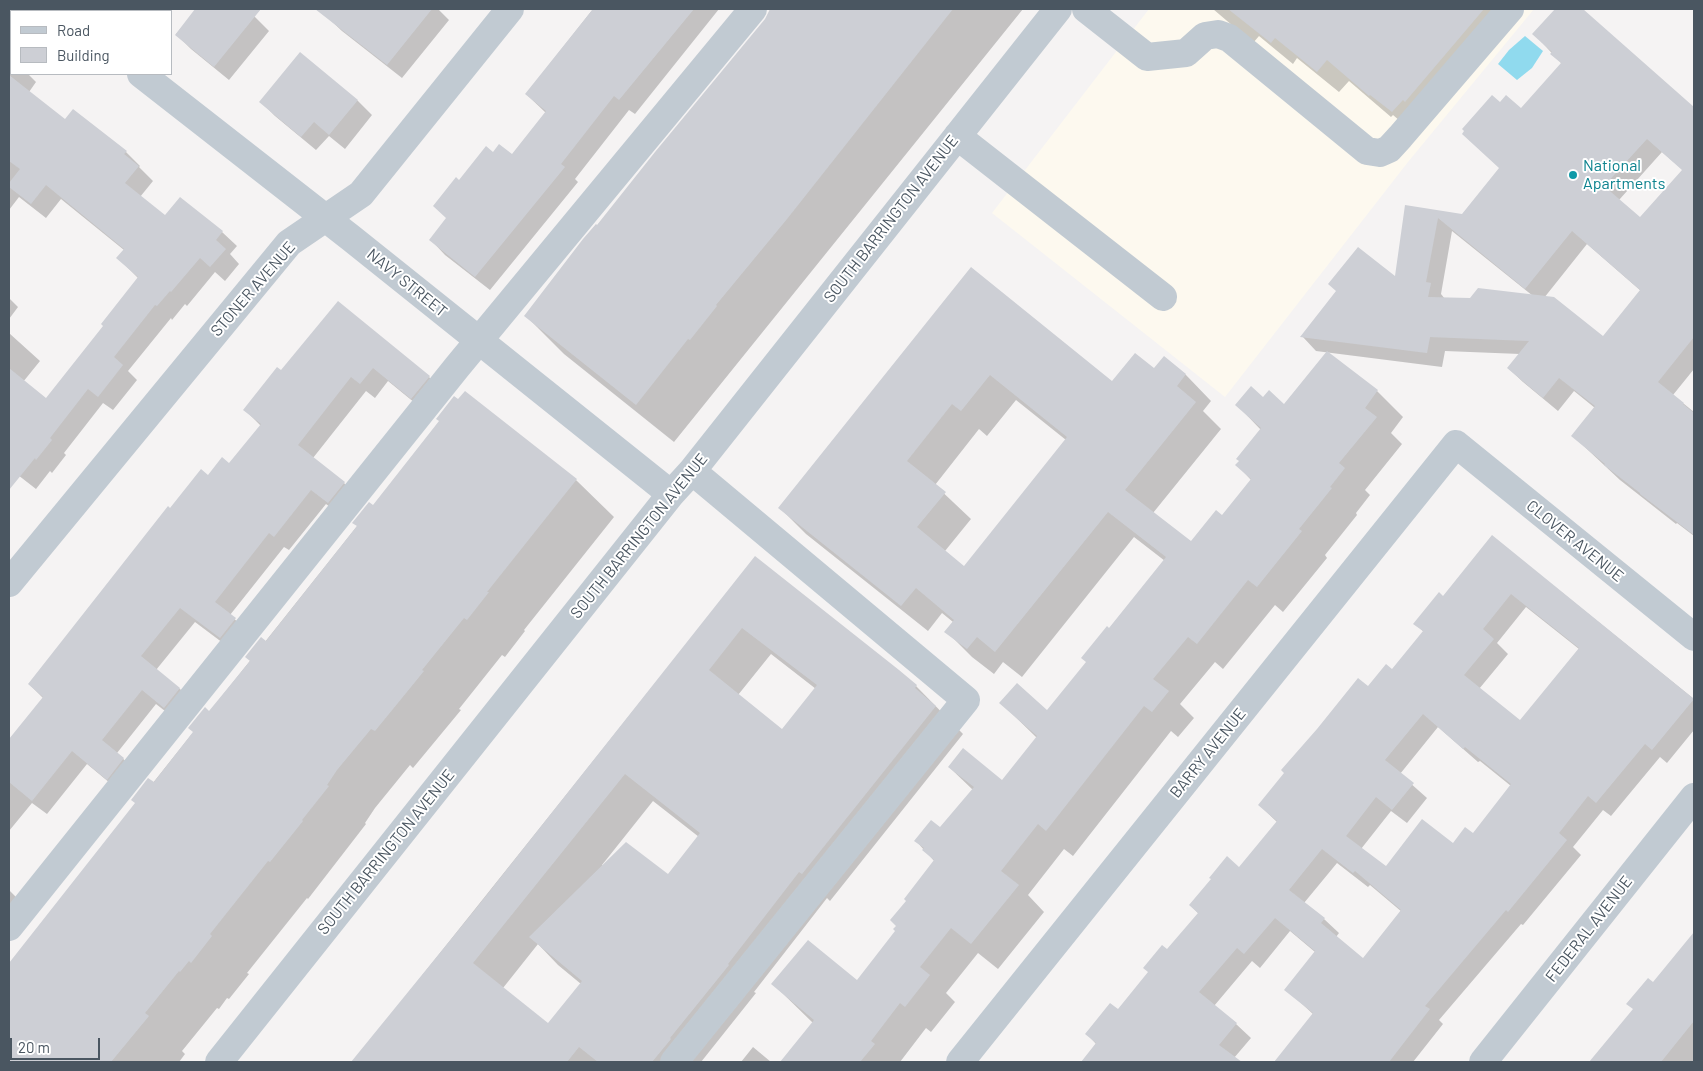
<!DOCTYPE html>
<style>
body{margin:0}
#map{position:relative;width:1703px;height:1071px;overflow:hidden;background:#f5f3f3;font-family:Barlow,sans-serif}
canvas{display:block}
.frame{position:absolute;inset:0;border:10px solid #4a5661;pointer-events:none}
.legend{position:absolute;left:10px;top:10px;width:162px;height:65px;box-sizing:border-box;background:#fff;border:1px solid #b7bbc0;margin:0;padding:6px 9px;list-style:none;font-size:15px;color:#4a5661}
.legend li{display:flex;align-items:center;gap:10px;height:25px}
.legend b{width:25px;border:1px solid #b7bbc0}
.scale{position:absolute;left:10px;top:1038px;width:90px;height:22px;box-sizing:border-box;border:2px solid #4a5661;border-top:0;padding-left:6px;font-size:15px;line-height:18px;white-space:nowrap;color:#4a5661;-webkit-text-stroke:4px #fff;paint-order:stroke}
</style>
<div id="map">
<canvas width="1703" height="1071"></canvas>
<div class="frame"></div>
<ul class="legend">
<li><b style="height:6px;background:#c1cad2"></b>Road</li>
<li><b style="height:14px;background:#cdcfd5"></b>Building</li>
</ul>
<div class="scale">20 m</div>
</div>
<script>
const g = document.querySelector('canvas').getContext('2d');
g.lineJoin = 'round';
function paint(path, color) { g.fillStyle = color; g.fill(path, 'evenodd'); }
const poly = rows => new Path2D(rows.map(r => 'M' + r).join(''));
function trace(path, color, width, dash) { g.strokeStyle = color; g.lineWidth = width; g.lineCap = dash ? 'butt' : 'round'; g.setLineDash(dash || []); g.stroke(path); }
function drawText(font, color, halo, rows, align = 'center') {
  g.font = font + ' Barlow,sans-serif'; g.lineWidth = 4; g.setLineDash([]); g.textBaseline = 'middle'; g.strokeStyle = halo; g.fillStyle = color; for (const [text, x, y, turn = 0] of rows) {
    g.save(); g.translate(x, y); g.rotate((+turn || 0) * Math.PI / 180); g.textAlign = isNaN(turn) ? turn : align; if (halo) g.strokeText(text, 0, 0); g.fillText(text, 0, 0); g.restore();
  }
}
const commercial = poly([
 [1149,9,1534,9,1408,162,1225,397,992,213]
]);
const water = poly([
 [1525,36,1543,51,1532,68,1517,80,1498,64,1509,50]
]);
const shadow = poly([
 [194,9,258,9,253,15,269,31,229,80,191,49,176,34,196,10],
 [333,9,438,9,449,20,402,78,342,31,327,17],
 [593,9,719,9,635,114,629,110,575,179,578,182,490,290,445,255,431,240,447,219,459,182,493,154,512,156,546,113,526,94],
 [771,9,1023,9,674,442,564,354,526,316,766,20],
 [1213,9,1518,9,1414,133,1393,115,1391,117,1349,81,1339,92,1297,58,1293,64,1259,36,1253,43],
 [1557,9,1581,9,1694,108,1694,369,1673,395,1694,412,1694,536,1677,523,1676,524,1620,480,1573,436,1595,408,1574,391,1558,411,1523,382,1508,368,1520,354,1445,351,1442,367,1316,351,1302,336,1396,279,1406,207,1462,215,1500,168,1500,104,1521,110,1562,64,1534,34],
 [1662,152,1683,170,1641,219,1619,200],
 [1452,231,1533,296,1470,300,1445,299,1441,294],
 [1587,244,1641,291,1603,338,1544,298],
 [300,54,358,101,372,115,345,149,329,136,316,150,275,116,261,102],
 [9,57,11,59,11,74,28,74,36,82,29,92,65,121,126,152,140,166,139,167,153,181,140,197,165,217,180,198,222,232,237,246,230,254,239,264,225,281,215,272,187,306,185,304,172,320,171,318,128,371,137,380,113,410,103,403,64,453,66,455,52,473,50,471,36,489,9,468,9,333,40,361,23,382,46,400,104,326,138,278,118,258,124,250,61,199,46,218,19,197,9,210],
 [971,269,1112,382,1154,370,1164,358,1186,375,1211,401,1203,411,1221,429,1153,513,1191,543,1222,517,1251,480,1237,465,1261,430,1237,405,1263,398,1284,405,1327,352,1377,391,1403,417,1391,433,1402,444,1365,490,1370,495,1356,513,1357,515,1325,555,1327,558,1283,612,1275,605,1223,669,1215,662,1180,704,1194,718,1178,737,1171,731,1073,856,1064,849,1028,895,1044,912,998,969,978,953,946,993,955,1002,931,1032,926,1028,900,1062,782,1062,813,1023,773,984,857,982,896,931,907,901,935,862,916,841,941,829,973,790,949,767,1002,781,1037,738,1001,703,1047,712,1088,662,1109,630,1165,561,1134,537,1022,677,1003,662,994,674,972,657,946,631,953,622,942,613,928,631,806,534,780,508],
 [1016,400,1066,440,964,567,945,551,971,519,935,485,979,429,987,436],
 [9,298,18,307,9,319],
 [338,303,429,377,443,391,426,412,388,381,375,398,366,391,313,458,344,483,358,498,343,517,326,504,289,550,284,547,230,615,250,633,235,652,195,622,156,670,180,689,194,703,179,722,156,704,117,753,138,773,122,793,87,764,47,814,32,803,9,831,9,740,44,699,29,684,170,510,208,476,229,465,261,426,245,410,281,372],
 [576,480,614,517,524,630,525,631,505,657,502,655,459,709,461,710,413,768,410,765,375,808,365,823,366,824,308,899,307,898,247,973,249,974,229,999,227,998,219,1009,217,1008,182,1051,185,1054,179,1062,9,1062,9,964,373,506],
 [1493,537,1694,699,1694,730,1667,763,1660,757,1611,816,1603,810,1573,847,1581,855,1523,925,1521,924,1439,1020,1443,1024,1413,1062,1276,1062,1314,1015,1286,989,1315,952,1290,931,1260,968,1252,961,1214,1006,1236,1024,1251,1038,1234,1058,1239,1062,1082,1062,1096,1044,1087,1034,1119,1011,1199,914,1190,905,1239,869,1277,822,1259,805,1368,688,1392,670,1424,632,1415,624,1444,598],
 [1526,607,1579,649,1520,722,1479,689,1508,654,1497,643],
 [1438,727,1478,762,1480,761,1511,786,1473,834,1453,845,1386,868,1361,849,1391,811,1407,823,1427,798,1400,774],
 [1337,863,1368,887,1370,885,1402,912,1363,960,1336,937,1339,933,1324,919,1304,903],
 [755,558,916,686,963,734,830,901,827,898,754,992,756,993,701,1062,353,1062],
 [771,654,816,689,782,731,738,695],
 [653,801,699,837,668,876,603,866,602,865],
 [538,944,558,965,581,984,549,1025,503,988],
 [9,890,23,904,9,922],
 [1694,934,1694,1062,1590,1062,1634,1010],
 [753,1047,771,1062,741,1062]
]);
const building = poly([
 [195,9,261,9,214,67,175,35],
 [315,9,432,9,387,65],
 [593,9,694,9,619,100,614,96,561,164,565,167,475,277,429,240,446,218,433,206,456,177,459,180,486,146,493,152,499,144,512,154,546,111,525,94],
 [770,9,953,9,787,219,716,305,717,306,690,340,688,339,636,405,524,316,583,239,596,224,597,225,655,152,765,19],
 [1228,9,1484,9,1405,102,1403,100,1392,112,1370,95,1369,96,1327,60,1317,72,1275,38,1271,43],
 [1555,9,1583,9,1694,107,1694,337,1658,382,1684,403,1683,404,1694,413,1694,535,1640,494,1640,493,1604,465,1605,464,1571,436,1595,406,1559,378,1543,398,1507,368,1529,341,1430,337,1427,353,1300,337,1336,291,1328,284,1358,247,1395,276,1405,205,1462,214,1499,168,1462,134,1464,131,1462,129,1492,95,1500,102,1506,95,1521,108,1561,63,1550,54,1552,52,1532,34],
 [1647,139,1682,170,1640,217,1604,186],
 [1438,218,1525,289,1572,231,1640,290,1603,336,1554,297,1478,288,1470,298,1428,297,1431,283,1426,282],
 [300,52,358,100,329,135,314,122,301,137,259,102],
 [9,75,65,119,73,109,127,151,124,154,139,166,125,183,165,215,180,197,223,231,216,240,226,249,210,267,200,258,171,292,170,291,157,306,155,305,114,357,123,365,98,397,88,389,50,438,52,440,36,460,35,458,9,490,9,368,46,398,103,326,101,324,138,277,116,258,124,249,46,185,31,204,9,187,9,183,20,169,9,161],
 [971,267,1112,381,1135,353,1154,368,1164,356,1186,374,1177,386,1196,402,1125,490,1191,541,1216,510,1222,515,1251,479,1235,465,1239,461,1236,459,1261,428,1235,405,1251,386,1263,397,1269,390,1284,404,1327,351,1378,390,1365,408,1377,417,1339,463,1345,468,1330,487,1332,488,1299,529,1302,531,1257,587,1248,580,1197,644,1188,637,1153,679,1169,691,1152,712,1144,706,1046,831,1038,824,1001,871,1019,885,971,944,951,928,920,967,930,975,905,1007,900,1003,871,1041,875,1044,860,1062,780,1062,814,1020,771,984,808,940,857,980,895,931,893,929,896,926,890,920,906,901,904,899,934,860,922,850,924,848,914,841,931,820,940,827,974,787,948,767,963,748,1002,780,1037,736,999,703,1017,683,1047,710,1086,662,1081,658,1107,626,1109,628,1166,557,1108,512,995,652,977,637,967,649,944,632,954,620,916,588,901,606,778,508],
 [990,375,1067,437,964,566,917,527,946,492,907,461,952,404,961,411],
 [338,301,430,376,411,399,373,368,360,384,351,377,298,445,345,482,328,503,311,490,274,537,269,533,215,602,236,618,220,638,180,608,141,656,180,688,164,708,142,690,102,740,124,758,107,780,72,751,32,801,9,782,9,739,43,697,28,684,168,506,170,508,201,469,208,475,222,457,229,463,261,424,243,410,277,367,281,370],
 [465,391,577,479,487,592,489,592,467,620,464,618,422,670,424,671,375,731,371,729,337,770,327,785,329,786,302,820,303,821,270,862,268,861,210,934,212,936,191,963,189,961,180,972,179,971,145,1013,149,1016,111,1062,9,1062,9,963,135,803,131,800,148,778,154,782,193,732,188,728,205,707,209,711,250,661,245,657,261,637,266,641,357,526,352,523,369,502,373,505,439,421,436,419,454,396,458,399],
 [1492,535,1694,699,1652,750,1645,744,1596,803,1588,796,1559,833,1567,840,1508,912,1506,910,1425,1006,1430,1009,1389,1062,1274,1062,1313,1013,1284,990,1315,951,1275,918,1244,954,1237,948,1199,992,1237,1023,1219,1045,1242,1062,1081,1062,1096,1043,1085,1034,1110,1003,1118,1009,1148,972,1143,968,1162,945,1167,949,1198,913,1189,905,1211,879,1209,878,1227,856,1239,867,1277,821,1258,805,1284,773,1281,770,1317,729,1358,678,1368,686,1386,664,1392,669,1423,631,1413,624,1439,592,1443,596],
 [1511,594,1579,648,1520,720,1464,675,1494,639,1483,629],
 [1423,714,1463,749,1465,747,1511,784,1473,833,1465,827,1453,843,1422,819,1386,866,1346,836,1376,797,1392,810,1414,783,1385,760],
 [1322,849,1353,873,1355,871,1401,910,1363,958,1321,923,1325,918,1289,890],
 [755,556,899,670,917,685,915,688,936,706,802,874,799,872,728,964,729,965,670,1038,671,1039,652,1062,598,1062,579,1047,567,1062,351,1062,474,911],
 [742,628,817,685,782,729,709,670],
 [625,774,700,833,668,874,626,842,529,937,582,981,548,1023,473,963],
 [1694,932,1694,1021,1661,1062,1589,1062,1633,1009,1626,1004,1648,978,1653,982]
]);
const minor = poly([
 [58,9,61,11],
 [1086,9,1147,57,1186,53,1205,36,1218,34,1229,38,1367,151,1380,153,1389,149,1400,137,1510,9],
 [141,74,351,238,671,494],
 [957,136,1163,297],
 [9,583,289,243,361,194,510,9],
 [9,927,457,367,753,9],
 [219,1062,671,494,692,471,1058,9],
 [674,1062,966,700,692,471],
 [960,1062,1456,444,1694,637],
 [1483,1062,1694,797]
]);
const markers = [
 [1573,175,5,"#0f9aa8"]
];
const cultureNames = [
 ["National",1583,166],
 ["Apartments",1583,184]
];
const streetNames = [
 ["SOUTH BARRINGTON AVENUE",891,219,-52],
 ["NAVY STREET",407,283,39],
 ["STONER AVENUE",253,289,-49],
 ["SOUTH BARRINGTON AVENUE",639,536,-51],
 ["CLOVER AVENUE",1575,541,39],
 ["BARRY AVENUE",1208,753,-51],
 ["SOUTH BARRINGTON AVENUE",386,852,-51],
 ["FEDERAL AVENUE",1589,929,-52]
];
paint(commercial, '#fdf9ef');
paint(water, '#90daee');
paint(shadow, '#0003');
paint(building, '#cdcfd5');
trace(minor, '#c1cad2', 28);
for (const [x, y, r, color] of markers) { const dot = new Path2D(); dot.arc(x, y, r, 0, 2 * Math.PI); g.fillStyle = color; g.fill(dot); trace(dot, '#fff', 2); }
drawText('16px', '#0d838f', '#fff', cultureNames, 'left');
drawText('16px', '#4a5661', '#fff', streetNames);
</script>
